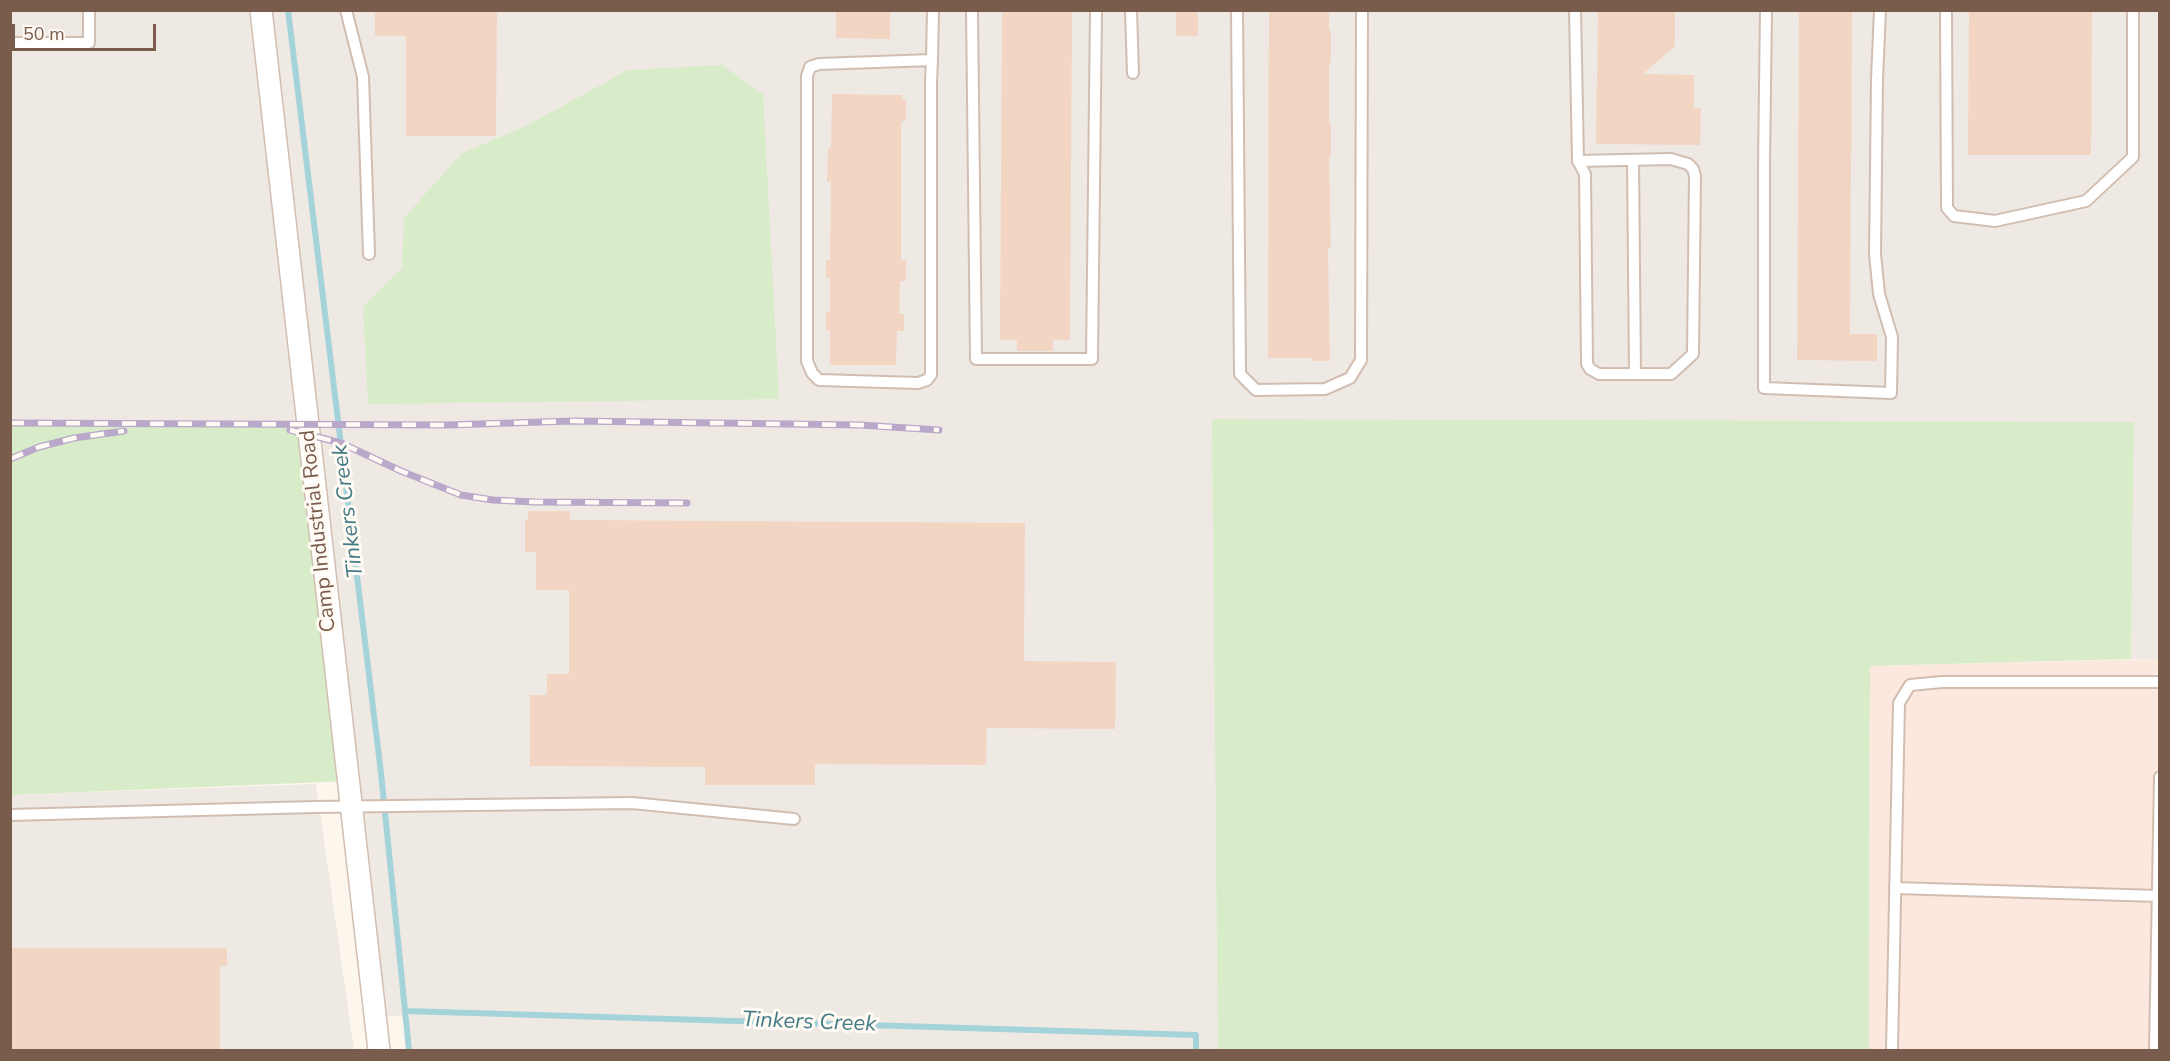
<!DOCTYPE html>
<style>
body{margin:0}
#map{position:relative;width:2170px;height:1061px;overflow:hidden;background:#fdf6ec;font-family:"Nunito Sans",sans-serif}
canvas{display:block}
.frame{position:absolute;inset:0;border:12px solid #7a5c4d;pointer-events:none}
.scale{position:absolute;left:12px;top:24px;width:144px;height:27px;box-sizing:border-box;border:3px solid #7a5c4d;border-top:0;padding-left:8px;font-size:18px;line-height:21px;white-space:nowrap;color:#7a5c4d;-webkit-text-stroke:4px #fffaf3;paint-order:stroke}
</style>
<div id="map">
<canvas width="2170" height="1061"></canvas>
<div class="frame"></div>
<div class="scale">50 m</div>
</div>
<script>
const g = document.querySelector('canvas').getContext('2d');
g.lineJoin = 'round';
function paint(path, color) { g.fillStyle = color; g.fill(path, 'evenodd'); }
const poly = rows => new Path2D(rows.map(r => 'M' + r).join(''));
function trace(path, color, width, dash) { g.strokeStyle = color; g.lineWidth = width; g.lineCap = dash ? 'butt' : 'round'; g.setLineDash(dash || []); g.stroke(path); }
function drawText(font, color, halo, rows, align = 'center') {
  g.font = font + ' "Nunito Sans",sans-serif'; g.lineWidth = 6; g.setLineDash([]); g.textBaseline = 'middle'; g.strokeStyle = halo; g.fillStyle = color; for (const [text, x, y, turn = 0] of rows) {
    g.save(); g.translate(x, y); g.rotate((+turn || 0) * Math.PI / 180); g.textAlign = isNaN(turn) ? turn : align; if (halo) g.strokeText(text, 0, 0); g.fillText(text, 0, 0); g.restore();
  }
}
const commercial = poly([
 [2159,659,2159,1050,1869,1050,1870,666]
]);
const industrial = poly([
 [10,11,2159,11,2159,659,2131,659,2134,422,1219,1027,1218,1050,407,1050,405,1016,375,1016,307,424,11,423],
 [316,784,354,1050,11,1050,10,795]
]);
const green = poly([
 [722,65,763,94,779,399,368,404,363,307,402,268,404,218,462,153,526,126,628,70],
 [1212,419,2134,422,2131,659,1870,666,1869,1050,1218,1050],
 [10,423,307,424,348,781,11,795]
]);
const stream = poly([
 [288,10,381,773,409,1050],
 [406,1011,1196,1035,1196,1050]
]);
const building = poly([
 [375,10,497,10,496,136,406,136,406,36,375,36],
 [836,10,890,10,890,39,836,38],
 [1002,10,1072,10,1070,340,1053,340,1053,351,1017,351,1017,340,1000,340],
 [1176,10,1198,10,1198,36,1176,36],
 [1269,10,1329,10,1329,30,1331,30,1331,63,1329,63,1329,123,1331,123,1331,156,1329,156,1331,248,1328,248,1330,361,1312,361,1312,358,1268,358],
 [1598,10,1675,10,1675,46,1643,74,1694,75,1694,108,1701,108,1700,145,1596,144],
 [1799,10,1852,10,1850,334,1877,334,1877,361,1797,360],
 [1969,10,2092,10,2091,155,1968,155],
 [832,94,902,95,902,99,906,99,906,121,901,121,901,260,906,260,906,281,900,281,899,314,904,314,904,331,897,331,896,365,830,365,830,330,826,330,826,312,830,312,830,278,826,278,826,260,830,260,831,182,827,182,828,147,831,147],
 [528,511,570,511,570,520,1025,523,1024,661,1116,662,1115,729,987,728,986,765,815,764,815,785,705,785,705,767,530,766,530,695,547,695,547,674,569,674,569,590,536,590,536,552,525,552,525,520,528,520],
 [10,948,227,948,227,966,220,966,220,1050,10,1050]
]);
const service = poly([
 [346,10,363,77,369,254],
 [972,10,976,359,1092,359,1096,10],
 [1131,10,1133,73],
 [1237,10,1240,374,1256,390,1325,389,1350,378,1361,360,1362,10],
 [1575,10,1578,161,1585,174,1587,364,1590,369,1599,374,1671,374,1693,354,1695,176,1693,169,1688,164,1671,159,1578,161],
 [1766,10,1764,165,1764,388,1891,393,1892,337,1879,294,1875,254,1877,79,1880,10],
 [1946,10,1947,208,1954,216,1995,221,2086,201,2133,157,2133,10],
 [10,43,89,43,89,10],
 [932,60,819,64,810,67,807,76,807,361,812,373,819,380,918,383,927,380,931,375,931,82,932,60,933,10],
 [1633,160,1635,374],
 [10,815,315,807,632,803,794,819],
 [1895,888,2158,896],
 [1892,1050,1899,703,1910,685,1942,682,2160,682],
 [2155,1050,2160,777]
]);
const minor = poly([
 [261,10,379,1050]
]);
const rail = poly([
 [10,423,447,425,573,421,860,425,939,430],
 [290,430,341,443,401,471,461,495,493,500,535,502,687,503],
 [10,459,39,447,74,438,124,431]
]);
const streetNames = [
 ["Camp Industrial Road",319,531,-96]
];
const waterNames = [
 ["Tinkers Creek",349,511,-97],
 ["Tinkers Creek",809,1023,2]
];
paint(commercial, '#fde8e0');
paint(industrial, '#efe9e4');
paint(green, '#d8ecc9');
trace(stream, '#a5d3da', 6);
paint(building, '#f3d5c3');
trace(service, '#d1beb0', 14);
trace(minor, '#d1beb0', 24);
trace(service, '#fff', 10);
trace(minor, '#fff', 21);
trace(rail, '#b9a8c9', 7);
trace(rail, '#fffaf3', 4.5, [14]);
drawText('21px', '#7a5c4d', '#fffaf3', streetNames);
drawText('italic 22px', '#437c86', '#fffaf3', waterNames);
</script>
